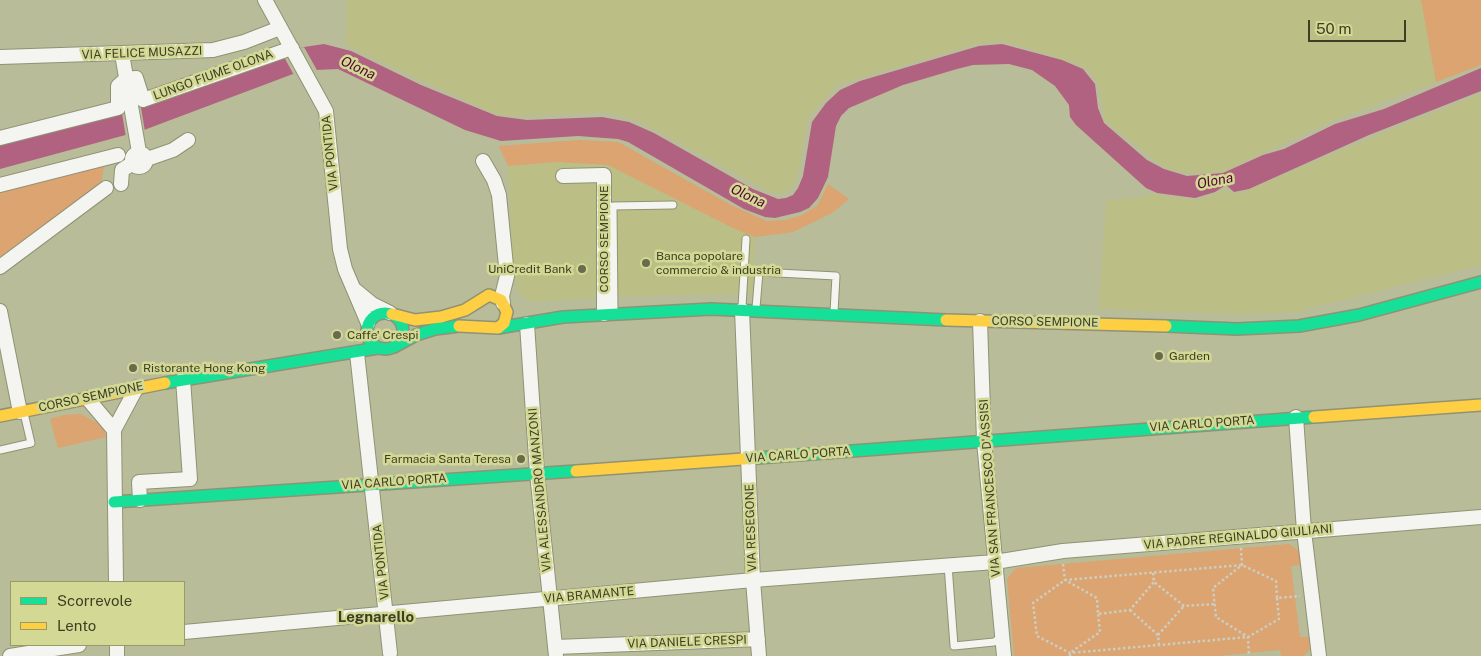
<!DOCTYPE html>
<style>
body{margin:0}
#map{position:relative;width:1481px;height:656px;overflow:hidden;background:#b9bc98;font-family:"Public Sans",sans-serif}
canvas{display:block}
.legend{position:absolute;left:10px;top:581px;width:175px;height:65px;box-sizing:border-box;background:#d3d995;border:1px solid #979b67;margin:0;padding:6px 9px;list-style:none;font-size:15px;color:#3d3f23}
.legend li{display:flex;align-items:center;gap:10px;height:25px}
.legend b{width:25px;border:1px solid #979b67}
.scale{position:absolute;left:1308px;top:20px;width:98px;height:22px;box-sizing:border-box;border:2px solid #3d3f23;border-top:0;padding-left:6px;font-size:15px;line-height:18px;white-space:nowrap;color:#3d3f23;-webkit-text-stroke:4px #d3d995;paint-order:stroke}
</style>
<div id="map">
<canvas width="1481" height="656"></canvas>
<ul class="legend">
<li><b style="height:6px;background:#16e098"></b>Scorrevole</li>
<li><b style="height:6px;background:#ffcf43"></b>Lento</li>
</ul>
<div class="scale">50 m</div>
</div>
<script>
const g = document.querySelector('canvas').getContext('2d');
g.lineJoin = 'round';
function paint(path, color) { g.fillStyle = color; g.fill(path, 'evenodd'); }
const poly = rows => new Path2D(rows.map(r => 'M' + r).join(''));
function trace(path, color, width, dash) { g.strokeStyle = color; g.lineWidth = width; g.lineCap = dash ? 'butt' : 'round'; g.setLineDash(dash || []); g.stroke(path); }
function drawText(font, color, halo, rows, align = 'center') {
  g.font = font + ' "Public Sans",sans-serif'; g.lineWidth = 5; g.setLineDash([]); g.textBaseline = 'middle'; g.strokeStyle = halo; g.fillStyle = color; for (const [text, x, y, turn = 0] of rows) {
    g.save(); g.translate(x, y); g.rotate((+turn || 0) * Math.PI / 180); g.textAlign = isNaN(turn) ? turn : align; if (halo) g.strokeText(text, 0, 0); g.fillText(text, 0, 0); g.restore();
  }
}
const built = poly([
 [346,0,1421,0,1436,82,1336,119,1222,172,1195,174,1166,168,1105,121,1100,87,1091,72,1079,64,1004,41,979,43,838,84,808,117,797,178,791,189,781,194,769,191,637,120,606,112,509,116,493,113,346,45],
 [1481,94,1481,265,1295,312,1236,314,1099,309,1106,201,1148,196,1150,192,1158,195,1198,200,1220,193,1224,188,1231,193,1242,193,1339,151],
 [557,162,608,165,735,229,755,237,753,293,598,297,533,302,519,294,513,265,508,166]
]);
const green = poly([
 [1421,0,1481,0,1481,65,1436,82],
 [578,140,618,142,731,205,766,221,786,220,802,215,818,205,828,184,849,199,832,213,793,232,755,237,735,229,608,165,557,162,508,166,499,146],
 [108,156,103,171,101,186,0,259,0,188],
 [81,414,103,426,106,437,58,448,50,419,63,415],
 [1289,544,1299,551,1301,565,1291,566,1300,637,1309,637,1310,649,1304,656,1281,656,1280,650,1217,656,1014,656,1007,579,1016,568]
]);
const water = poly([
 [1002,44,1062,60,1083,69,1095,84,1098,108,1104,123,1147,160,1164,169,1187,176,1223,173,1263,155,1284,149,1335,124,1384,109,1481,68,1481,91,1369,135,1249,189,1234,192,1226,185,1215,192,1195,198,1157,193,1146,188,1076,125,1070,117,1069,105,1055,86,1032,70,1009,64,973,65,957,69,903,85,849,108,841,116,836,126,828,177,818,198,809,208,800,212,775,218,765,217,744,209,628,142,618,139,578,136,501,141,465,130,338,69,316,70,293,74,144,130,0,169,0,141,304,47,324,44,351,51,421,85,497,116,527,120,602,117,629,122,654,133,753,189,778,199,786,198,793,195,798,188,803,176,812,122,826,103,840,90,860,81,979,46]
]);
const pier = poly([
 [304,47,318,72,295,77,283,55],
 [140,101,145,132,126,138,121,107]
]);
const path = poly([
 [1241,548,1242,565,1213,588,1216,617,1248,637,1249,656],
 [1063,564,1065,580,1097,598,1098,614,1130,610,1154,582],
 [1153,573,1154,582,1184,606,1215,604],
 [1277,598,1279,619,1248,637,1070,653,1037,636,1033,603,1065,580,1242,565,1276,581,1277,598,1300,596],
 [1130,610,1158,635],
 [1159,645,1158,635,1184,606],
 [1070,656,1070,653,1100,632,1098,614]
]);
const lane = poly([
 [742,307,746,239],
 [756,308,759,272,836,276,834,312],
 [614,310,613,206,673,205],
 [0,450,31,443,24,413],
 [948,565,954,646,994,642,1002,637]
]);
const street = poly([
 [265,0,326,111,340,249,345,269,368,323],
 [122,54,139,152],
 [0,57,213,50,244,42,280,28],
 [0,138,118,108,118,86,126,79,136,78,143,100,292,48],
 '132 160a7 7 0 1 1 14 0a7 7 0 1 1-14 0Z',
 [147,159,173,150,188,140],
 [483,161,494,180,499,195,507,276,502,296,503,303],
 [563,176,604,175,604,314],
 [121,184,122,170,133,163],
 [0,185,118,155],
 [0,267,106,188],
 [355,290,372,304,390,313],
 [742,310,753,580,759,656],
 [0,311,20,412],
 [980,321,984,441,1004,656],
 [527,324,537,473,556,656],
 [357,353,390,653],
 [87,398,114,430],
 [1296,417,1304,531,1319,656],
 [140,500,139,482,190,479,183,379],
 [116,582,114,430,137,387],
 [184,632,753,580,995,562,1063,551,1481,517],
 [556,647,758,639],
 [10,656,79,645],
 [117,656,117,645]
]);
const fast = poly([
 '367 331a18 18 0 1 1 36 0a18 18 0 1 1-36 0Z',
 [1166,326,1237,329,1299,326,1359,315,1481,282],
 [498,328,563,317,711,309,946,320],
 [394,347,416,335,435,329,459,326],
 [165,383,378,348],
 [757,458,1314,417],
 [114,502,576,471]
]);
const slow = poly([
 [392,314,415,320,441,317,465,310,489,295,501,300,507,312,504,323,498,328,459,326],
 [946,320,1166,326],
 [0,416,165,383],
 [1314,417,1481,405],
 [576,471,757,458]
]);
const markers = [
 [646,263,5,"#686b4c"],
 [582,269,5,"#686b4c"],
 [337,335,5,"#686b4c"],
 [1159,356,5,"#686b4c"],
 [133,368,5,"#686b4c"],
 [521,459,5,"#686b4c"]
];
const streetNames = [
 ["VIA FELICE MUSAZZI",142,53,-2],
 ["LUNGO FIUME OLONA",213,75,-20],
 ["VIA PONTIDA",330,153,-96],
 ["CORSO SEMPIONE",604,239,-90],
 ["CORSO SEMPIONE",1045,322,1],
 ["CORSO SEMPIONE",91,397,-12],
 ["VIA CARLO PORTA",1202,424,-4],
 ["VIA CARLO PORTA",798,455,-4],
 ["VIA CARLO PORTA",394,482,-4],
 ["VIA SAN FRANCESCO D'ASSISI",990,488,-94],
 ["VIA ALESSANDRO MANZONI",540,490,-95],
 ["VIA RESEGONE",751,528,-92],
 ["VIA PADRE REGINALDO GIULIANI",1238,537,-5],
 ["VIA PONTIDA",381,562,-96],
 ["VIA BRAMANTE",589,595,-5],
 ["VIA DANIELE CRESPI",687,642,-2]
];
const poiNames = [
 ["Banca popolare",656,256],
 ["commercio & industria",656,270],
 ["UniCredit Bank",572,269,"right"],
 ["Caffe' Crespi",347,335],
 ["Garden",1169,356],
 ["Ristorante Hong Kong",143,368],
 ["Farmacia Santa Teresa",511,459,"right"]
];
const waterNames = [
 ["Olona",358,68,25],
 ["Olona",1215,181,-11],
 ["Olona",748,196,25]
];
const quarterNames = [
 ["Legnarello",376,617]
];
paint(built, '#bbbf85');
paint(green, '#dba470');
paint(water, '#b16281');
paint(pier, '#b9bc98');
trace(lane, '#909275', 9);
trace(street, '#909275', 16);
trace(fast, '#909275', 14);
trace(slow, '#909275', 14);
trace(path, '#cdcec2', 2.5, [2.5, 2.5]);
trace(lane, '#f4f5f0', 7);
trace(street, '#f4f5f0', 14);
trace(fast, '#16e098', 11);
trace(slow, '#ffcf43', 11);
for (const [x, y, r, color] of markers) { const dot = new Path2D(); dot.arc(x, y, r, 0, 2 * Math.PI); g.fillStyle = color; g.fill(dot); trace(dot, '#d3d995', 2); }
drawText('12px', '#3d3f23', '#d3d995', streetNames);
drawText('12px', '#3d3f23', '#d3d995', poiNames, 'left');
drawText('italic 14px', '#510431', '#d3d995', waterNames);
drawText('bold 15px', '#3d3f23', '#d3d995', quarterNames);
</script>
